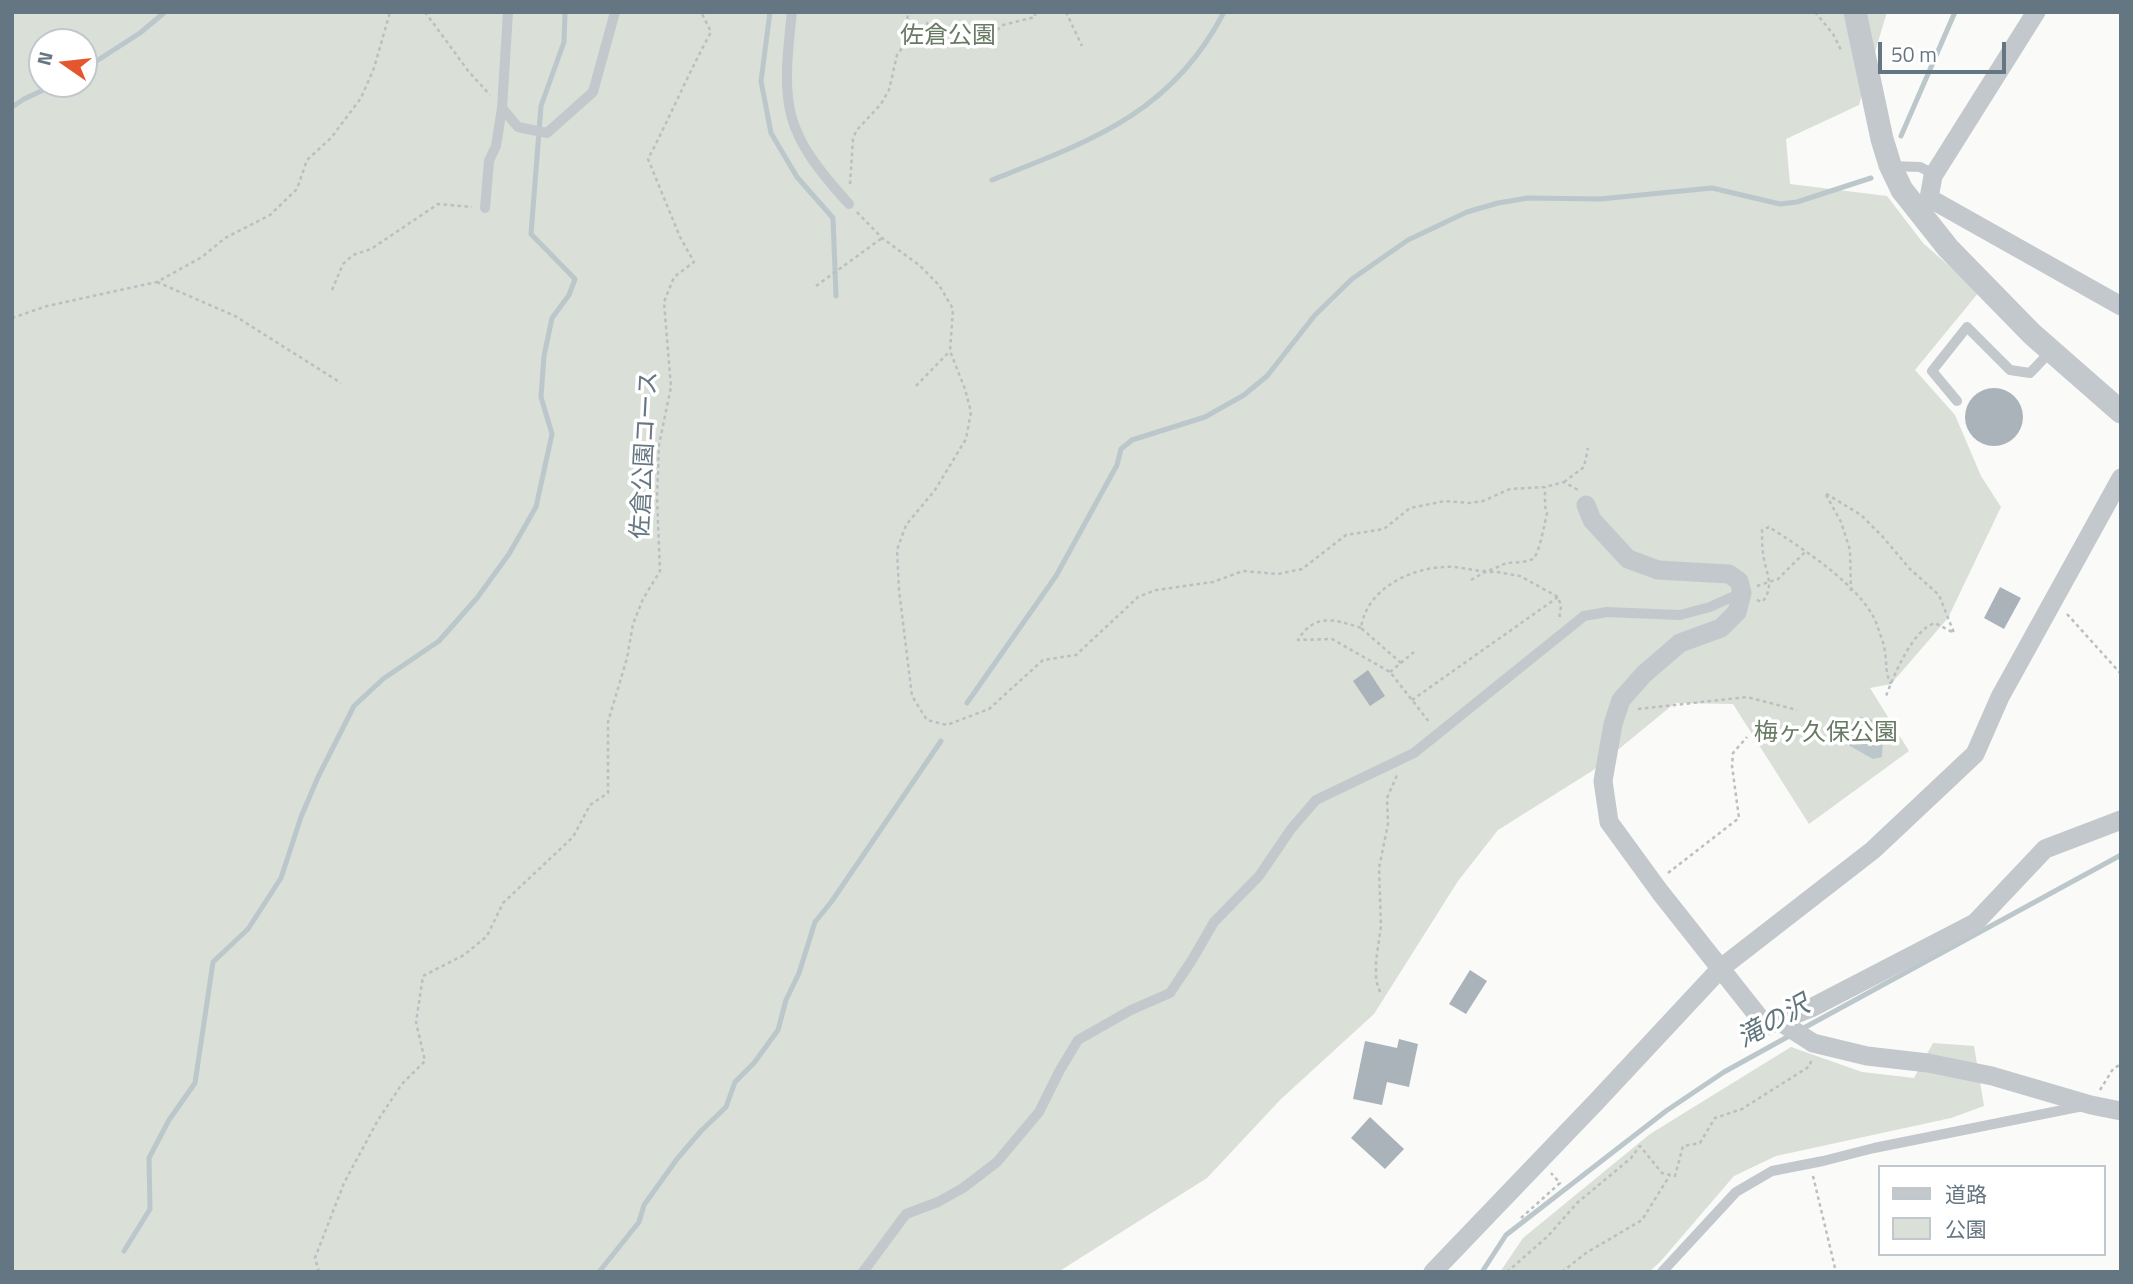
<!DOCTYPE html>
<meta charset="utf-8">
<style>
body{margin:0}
#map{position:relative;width:2133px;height:1284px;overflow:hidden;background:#fafaf8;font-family:"Titillium Web","Noto Sans JP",sans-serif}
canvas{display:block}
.frame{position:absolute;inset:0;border:14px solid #657683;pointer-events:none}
.legend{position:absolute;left:1878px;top:1165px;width:228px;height:91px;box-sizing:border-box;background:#fff;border:2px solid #c1c8cd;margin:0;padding:9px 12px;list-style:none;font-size:21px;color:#657683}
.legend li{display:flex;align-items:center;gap:14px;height:35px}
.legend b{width:35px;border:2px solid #c1c8cd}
.north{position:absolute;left:28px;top:28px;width:70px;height:70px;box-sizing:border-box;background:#fff;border:2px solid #c1c8cd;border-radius:50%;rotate:284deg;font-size:19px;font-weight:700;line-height:28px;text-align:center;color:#657683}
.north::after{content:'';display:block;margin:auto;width:24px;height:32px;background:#e4572e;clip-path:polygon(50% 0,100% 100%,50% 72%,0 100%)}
.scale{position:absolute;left:1878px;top:42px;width:128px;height:32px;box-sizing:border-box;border:4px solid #657683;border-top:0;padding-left:9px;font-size:21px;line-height:24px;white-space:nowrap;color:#657683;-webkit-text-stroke:5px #fff;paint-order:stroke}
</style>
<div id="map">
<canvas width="2133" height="1284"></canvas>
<div class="frame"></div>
<ul class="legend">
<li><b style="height:9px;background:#c3c8cc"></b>道路</li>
<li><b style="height:19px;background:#dadfd7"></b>公園</li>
</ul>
<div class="north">N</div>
<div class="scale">50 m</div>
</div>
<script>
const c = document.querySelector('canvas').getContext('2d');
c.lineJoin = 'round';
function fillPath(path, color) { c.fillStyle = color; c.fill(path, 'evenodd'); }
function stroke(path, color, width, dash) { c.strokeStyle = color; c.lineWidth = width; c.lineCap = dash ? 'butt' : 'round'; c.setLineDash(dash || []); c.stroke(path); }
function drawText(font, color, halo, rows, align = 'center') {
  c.font = font + ' "Titillium Web","Noto Sans JP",sans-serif'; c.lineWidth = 7; c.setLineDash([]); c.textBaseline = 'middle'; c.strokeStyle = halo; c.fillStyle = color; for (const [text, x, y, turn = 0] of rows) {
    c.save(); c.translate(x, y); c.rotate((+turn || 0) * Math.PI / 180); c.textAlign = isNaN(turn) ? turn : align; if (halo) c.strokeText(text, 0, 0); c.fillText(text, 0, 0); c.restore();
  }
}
const green = new Path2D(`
 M12,12H1887L1859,105L1786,139L1790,184L1887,196L1923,243L1979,292L1915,370L1955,415L1981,476L2001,507L1948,618L1891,684L1870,688L1909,751L1809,824L1733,704L1675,703L1592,771L1498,830L1458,881L1374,1014L1281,1099L1207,1178L1058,1272H12ZM42,42H84V84H42Z
 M1933,1043L1974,1046L1984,1106L1951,1118L1776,1156L1734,1176L1660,1262L1649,1272H1500L1523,1238L1650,1134L1791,1047L1862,1072L1914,1078Z`);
const water = new Path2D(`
 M1860,717L1878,721L1883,739L1882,757L1873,759L1850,746L1845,734L1847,725Z`);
const stream = new Path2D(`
 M770,12L761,81L771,133L797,177L833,218L836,296
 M84,69L140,33L165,12
 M12,107L24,99L56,84
 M1901,136L1955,12
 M992,180C1091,141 1172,113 1224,12
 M967,703L1056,576L1117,465L1121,449L1132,440L1205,417L1244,395L1267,376L1315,315L1352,279L1408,240L1467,212L1498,203L1528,198L1600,199L1712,188L1780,204L1797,202L1871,178
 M1802,1029L2121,855
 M124,1251L150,1209L149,1158L169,1120L195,1083L213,962L248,929L281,878L301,817L318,777L354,706L383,679L439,641L477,598L509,554L536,507L552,434L541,397L544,356L552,318L569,295L575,279L531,234L541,106L564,42L565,12
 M599,1272L639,1222L644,1205L677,1159L701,1131L726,1107L735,1082L754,1063L778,1030L786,1000L799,973L815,922L832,901L941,741
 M1482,1272L1506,1235L1666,1111L1724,1072L1791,1035`);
const building = new Path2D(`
 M1965 417a29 29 0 1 1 58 0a29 29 0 1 1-58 0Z
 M2000,587L2021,598L2004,629L1984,618Z
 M1368,670L1385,696L1370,706L1353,681Z
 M1470,970L1487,981L1466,1014L1449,1004Z
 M1399,1039L1418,1044L1409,1087L1387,1082L1382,1105L1353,1099L1365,1041L1397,1048Z
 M1370,1117L1404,1149L1385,1169L1351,1138Z`);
const path = new Path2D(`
 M425,12L469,72L490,95
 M1066,12L1082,46
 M1815,12L1833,34L1842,52
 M911,27L919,32L927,23L931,34L961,45L986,39L1003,25L1035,17V12
 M850,184L853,139L856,131L881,104L889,90L897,55L907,41L909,33L907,12
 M857,212L882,238L919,265L939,285L953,309L950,351L965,389L971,412L966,439L935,490L906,525L897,550L899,590L912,696L927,720L947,725L989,709L1043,660L1076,655L1138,597L1156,590L1213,582L1243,571L1278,574L1302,569L1346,535L1384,529L1410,508L1445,501L1469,503L1483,501L1510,489L1545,487L1564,482L1578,490
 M157,282L235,316L341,383
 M816,286L882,238
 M332,290L343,264L353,255L371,249L438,204L472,207
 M12,318L47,306L157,282L202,257L225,238L270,215L297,189L307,160L331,138L361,98L374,68L390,12
 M916,386L950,351
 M1564,482L1584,467L1588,448
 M1471,580L1485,572H1497L1520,576L1558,597L1561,606L1559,620
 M1757,586L1778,579L1805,552
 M1851,591L1850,550L1841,522L1825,493L1861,515L1882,536L1910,569L1939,595L1954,633L1935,623C1913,629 1894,675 1886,696
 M1757,600L1762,602C1776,586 1765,572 1763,553C1762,546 1762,538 1762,530L1769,527C1802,548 1864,588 1877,625C1880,634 1884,643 1885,652C1887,664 1885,673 1891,684
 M2067,614L2121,674
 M1361,628C1335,619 1314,613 1298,640L1332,639L1390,672L1430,723
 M1401,663L1361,628C1366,590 1409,568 1445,567C1458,566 1470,570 1482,571C1491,572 1499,565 1508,563C1515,562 1528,563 1534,558C1539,553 1545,522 1547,513L1545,506V487
 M1390,672L1414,652
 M1412,700L1558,597
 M1638,709L1747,697L1797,710
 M1668,873L1739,818L1732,766L1733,753L1747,737
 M1380,992L1376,980V961L1381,926L1379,868L1388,824L1387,798L1397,775
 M2100,1090L2113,1069L2121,1064
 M1813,1176L1836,1272
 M1521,1218L1560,1183L1551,1173
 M319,1272L315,1258L344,1183L378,1120L402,1084L425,1061L416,1022L423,976L464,955L487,936L503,903L573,837L590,805L608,793V722L627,658L633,624L643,599L660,571L657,498L659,445L671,387L664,302L674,277L694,262L680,237L648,159C670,117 688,74 711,32L701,12
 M1507,1272L1548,1236L1577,1203L1631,1158L1640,1146L1662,1173L1675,1176L1683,1146L1700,1143L1715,1118L1742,1109L1810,1066L1811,1060
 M1562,1272L1586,1253L1642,1220L1670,1175`);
const service = new Path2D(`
 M792,12C781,109 783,131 849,204
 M502,108L518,127L547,133L593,92L615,12
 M1891,166L1920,167L1934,174
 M485,208L489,161L496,146L502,108L508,12
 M1957,401L1932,371L1967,327L2010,370L2030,373L2051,351
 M863,1272L906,1214L938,1202L963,1188L997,1162L1039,1112L1060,1070L1078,1040L1131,1010L1170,993L1192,960L1214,922L1259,876L1291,829L1316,800L1414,753L1584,616L1607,612L1680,615L1710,607L1741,593
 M1662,1272L1736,1192L1772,1171L1823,1161L1874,1148L2083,1106`);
const minor = new Path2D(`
 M2036,12L1933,176L1929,198L2121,306
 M1586,505L1592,520L1628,559L1658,570L1729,574L1739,581L1742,593L1737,612L1721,628L1680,643L1644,674L1621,700L1613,724L1603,781L1609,822L1660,892L1766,1026L1811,1008L1975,923L2045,849L2121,820
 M1779,1021L1813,1043L1867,1056L1928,1063L1992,1076L2091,1105L2121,1111
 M1433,1272L1596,1102L1721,968L1873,850L1975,754L2000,697L2121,478`);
const tertiary = new Path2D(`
 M1855,12L1882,139L1890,165L1902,190L1948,248L2032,334L2121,412`);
const parkNames = [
 ["佐倉公園",948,37],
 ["梅ヶ久保公園",1826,734]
];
const streetNames = [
 ["佐倉公園コース",646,455,-87]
];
const waterNames = [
 ["滝の沢",1774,1023,-29]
];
fillPath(green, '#dadfd7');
fillPath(water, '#bbc7cb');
stroke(stream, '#bbc7cb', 5);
fillPath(building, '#aab3b9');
stroke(path, '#bbbfc2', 2.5, [3.5, 3.5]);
stroke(service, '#c3c8cc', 10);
stroke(minor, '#c3c8cc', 19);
stroke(tertiary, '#c3c8cc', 23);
drawText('24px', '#687a64', '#fff', parkNames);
drawText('24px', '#657683', '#fff', streetNames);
drawText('italic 26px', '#60757c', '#fff', waterNames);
</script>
